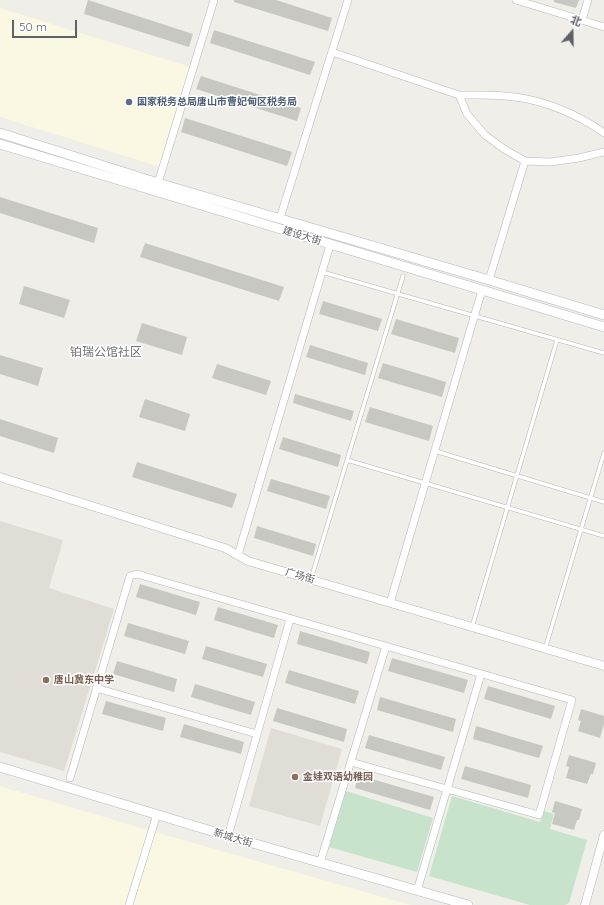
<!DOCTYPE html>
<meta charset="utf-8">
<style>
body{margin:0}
#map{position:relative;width:604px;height:905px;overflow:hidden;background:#efeee8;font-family:Quicksand,"Noto Sans SC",sans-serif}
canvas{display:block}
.north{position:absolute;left:552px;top:12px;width:40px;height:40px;-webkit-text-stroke:3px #fff;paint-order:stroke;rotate:20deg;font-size:11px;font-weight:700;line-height:16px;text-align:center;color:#5f6166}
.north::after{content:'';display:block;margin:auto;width:14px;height:18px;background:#5f6166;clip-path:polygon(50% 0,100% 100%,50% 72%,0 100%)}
.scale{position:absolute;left:12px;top:20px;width:65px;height:18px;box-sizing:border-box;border:2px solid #5f6166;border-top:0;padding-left:5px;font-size:12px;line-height:14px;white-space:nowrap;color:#5f6166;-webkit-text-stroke:3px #fff;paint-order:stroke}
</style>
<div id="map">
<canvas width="604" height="905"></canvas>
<div class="north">北</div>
<div class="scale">50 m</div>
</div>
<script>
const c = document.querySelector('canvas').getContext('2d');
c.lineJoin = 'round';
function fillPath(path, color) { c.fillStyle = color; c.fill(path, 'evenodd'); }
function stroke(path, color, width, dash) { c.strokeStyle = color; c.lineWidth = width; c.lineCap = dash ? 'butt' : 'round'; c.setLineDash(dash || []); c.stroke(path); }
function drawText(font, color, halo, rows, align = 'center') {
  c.font = font + ' Quicksand,"Noto Sans SC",sans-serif'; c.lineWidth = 3; c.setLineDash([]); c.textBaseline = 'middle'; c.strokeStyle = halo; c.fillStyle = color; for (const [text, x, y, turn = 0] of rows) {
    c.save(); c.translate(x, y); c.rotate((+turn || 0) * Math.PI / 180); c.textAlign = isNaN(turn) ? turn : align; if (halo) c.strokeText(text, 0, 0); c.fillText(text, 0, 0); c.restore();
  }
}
const commercial = new Path2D(`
 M0,8L191,67L160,167L0,117Z
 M0,786L141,828L411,905H0Z`);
const education = new Path2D(`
 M0,521L63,540L49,588L114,609L64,771L0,752Z
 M271,728L342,749L320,826L249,806Z`);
const green = new Path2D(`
 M346,791L433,818L417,872L329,847Z
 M452,796L540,822L544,811L554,814L550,829L587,840L569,903L565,905H530L429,876Z`);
const building = new Path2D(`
 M88,0L193,34L189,47L84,14Z
 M234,0H276L332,18L328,31L234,2Z
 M554,0H579L576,8L554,2Z
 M214,30L315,62L310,75L210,43Z
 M201,76L301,108L297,121L196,89Z
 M185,118L292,152L287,166L181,132Z
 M0,197L98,228L94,243L0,213Z
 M145,243L284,287L279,301L140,257Z
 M24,286L70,300L64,318L19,304Z
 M323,301L382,319L378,331L319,314Z
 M396,319L459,338L455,353L391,334Z
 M142,323L187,337L182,355L136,341Z
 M310,345L368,363L365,375L306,357Z
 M0,355L43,368L38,386L0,374Z
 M383,363L446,382L442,397L378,378Z
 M217,364L271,381L266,395L212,378Z
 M295,394L354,411L351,421L293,403Z
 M145,399L190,414L185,431L139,417Z
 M370,407L433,426L429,441L365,422Z
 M0,419L58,438L54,453L0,436Z
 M283,437L341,455L338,467L279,449Z
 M137,462L237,494L232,508L132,477Z
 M271,479L330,496L326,509L267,491Z
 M257,526L316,544L313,556L254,538Z
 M140,584L200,602L196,615L136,597Z
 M218,607L278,625L274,638L214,620Z
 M128,623L189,641L185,654L124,636Z
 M300,631L370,652L367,664L297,644Z
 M206,646L267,664L263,677L202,659Z
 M392,658L468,680L464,693L388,671Z
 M117,661L177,679L174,692L113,674Z
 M289,670L359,691L355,704L285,683Z
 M195,684L255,702L251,715L191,697Z
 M488,686L555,706L551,719L484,699Z
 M380,697L456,719L453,732L377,710Z
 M106,701L166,718L163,731L102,714Z
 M277,708L347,729L344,742L273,721Z
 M581,709L604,716V724L600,738L578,731L581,721L578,720Z
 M184,724L244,742L241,754L180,737Z
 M476,726L543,746L539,758L473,739Z
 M369,735L445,757L441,770L365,748Z
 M569,755L596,763L593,774H591L587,784L566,778L569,767L566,766Z
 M465,766L531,785L528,798L461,779Z
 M358,775L434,797L430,810L355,788Z
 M555,801L582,809L579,820H577L574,830L552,824L555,813L552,812Z`);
const service = new Path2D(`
 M322,272L604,353
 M435,451L604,502
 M347,460L604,536
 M311,579L403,276
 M472,627L557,340
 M545,649L604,453`);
const minor = new Path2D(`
 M516,0L604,27
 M582,20L588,0
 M332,52L459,95L467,114L485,135L504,149L525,161L550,162L579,158L604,152
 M459,95C478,95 497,94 515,97C546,101 579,115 604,133
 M158,183L214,0
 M280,218L348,0
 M489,280L525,161
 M238,555L330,245
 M390,603L482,290
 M96,688L257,734
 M70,778L130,576L137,574L572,700L539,815L351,762
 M228,836L290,619
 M320,863L386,646
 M417,891L481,674
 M129,905L157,814`);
const tertiary = new Path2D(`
 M0,477L225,548L248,561L604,666
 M585,905L604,835`);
const secondary = new Path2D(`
 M0,133L158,183L489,280L604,315
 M0,144L604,327
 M0,767L228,836L468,905`);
const markers = [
 [129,102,4,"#5c6f8a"],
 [46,680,4,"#8d6e63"],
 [295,777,4,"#8d6e63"]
];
const serviceNames = [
 ["国家税务总局唐山市曹妃甸区税务局",137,102]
];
const streetNames = [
 ["建设大街",302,236,17],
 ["广场街",300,576,17],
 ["新城大街",233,838,16]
];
const educationNames = [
 ["唐山冀东中学",54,680],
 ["金娃双语幼稚园",303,777]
];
const quarterNames = [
 ["铂瑞公馆社区",106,352]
];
fillPath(commercial, '#faf7e2');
fillPath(education, '#dfddd6');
fillPath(green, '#c8e3cb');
fillPath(building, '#c8c8c2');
stroke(service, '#b5b6ba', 4.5);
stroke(minor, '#b5b6ba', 8);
stroke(tertiary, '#b5b6ba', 9);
stroke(secondary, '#b6b8bd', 10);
stroke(service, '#fff', 3.5);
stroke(minor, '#fff', 7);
stroke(tertiary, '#fff', 8);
stroke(secondary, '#fff', 9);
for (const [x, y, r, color] of markers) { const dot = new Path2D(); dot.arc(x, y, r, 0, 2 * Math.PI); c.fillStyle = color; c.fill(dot); stroke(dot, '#fff', 1.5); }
drawText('bold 10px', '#4e5e75', '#fff', serviceNames, 'left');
drawText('10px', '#5f6166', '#fff', streetNames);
drawText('bold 10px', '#785e54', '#fff', educationNames, 'left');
drawText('12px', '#707378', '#fff', quarterNames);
</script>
